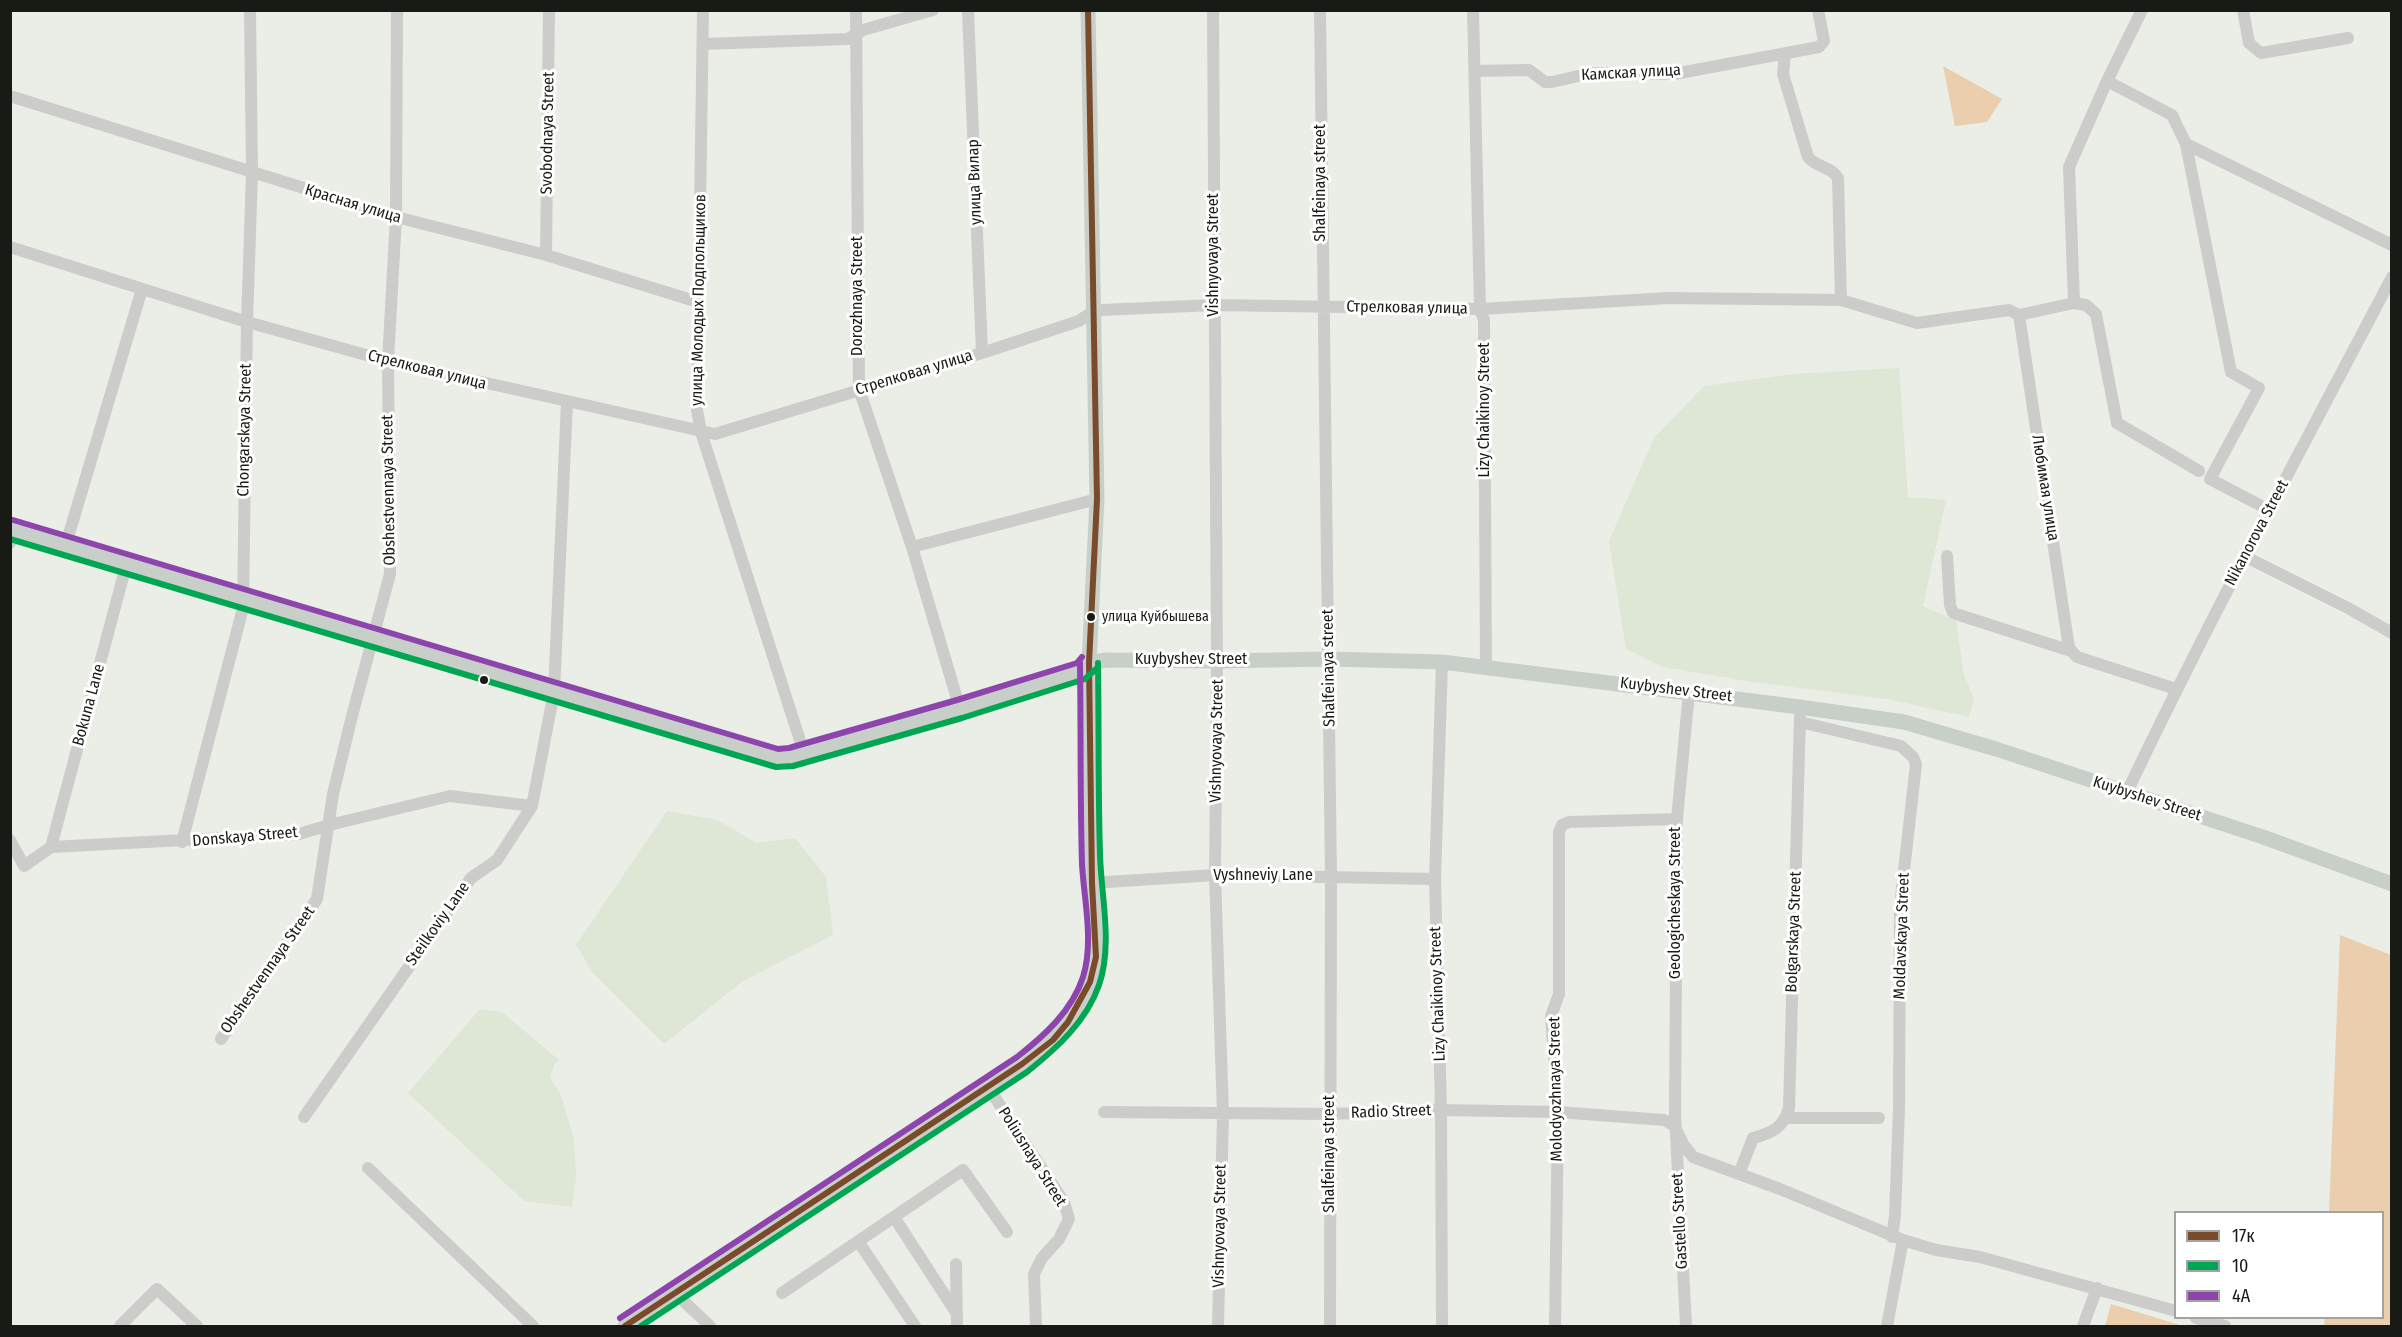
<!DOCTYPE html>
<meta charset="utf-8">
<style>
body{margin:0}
#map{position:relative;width:2402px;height:1337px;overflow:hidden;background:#eaeee6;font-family:"Fira Sans Condensed",sans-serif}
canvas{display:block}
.frame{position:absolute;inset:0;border:12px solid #181b15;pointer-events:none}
.legend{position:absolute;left:2174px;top:1211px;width:210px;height:108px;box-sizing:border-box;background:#fff;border:2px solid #a3a4a1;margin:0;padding:8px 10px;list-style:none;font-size:18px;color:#181b15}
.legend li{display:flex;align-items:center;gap:12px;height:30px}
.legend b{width:30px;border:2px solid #a3a4a1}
</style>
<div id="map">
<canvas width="2402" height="1337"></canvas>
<div class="frame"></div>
<ul class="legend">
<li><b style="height:8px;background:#7a4b2a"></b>17к</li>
<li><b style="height:8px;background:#00a651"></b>10</li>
<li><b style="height:8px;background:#8e44ad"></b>4А</li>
</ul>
</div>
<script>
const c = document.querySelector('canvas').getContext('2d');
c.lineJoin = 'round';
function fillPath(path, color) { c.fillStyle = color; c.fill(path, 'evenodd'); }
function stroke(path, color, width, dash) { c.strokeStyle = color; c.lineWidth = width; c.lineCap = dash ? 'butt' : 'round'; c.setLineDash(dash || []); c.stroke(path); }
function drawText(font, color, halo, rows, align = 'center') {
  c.font = font + ' "Fira Sans Condensed",sans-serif'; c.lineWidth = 6; c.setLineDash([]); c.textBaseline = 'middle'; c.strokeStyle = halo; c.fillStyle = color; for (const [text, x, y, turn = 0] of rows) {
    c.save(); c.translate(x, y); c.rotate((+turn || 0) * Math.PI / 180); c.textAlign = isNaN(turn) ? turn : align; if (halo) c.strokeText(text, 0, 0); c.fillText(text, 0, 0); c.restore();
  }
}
const built = new Path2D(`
 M1899,368L1908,497L1946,500L1923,606L1956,621L1964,675L1974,699L1969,717L1887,699L1753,682L1663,667L1626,649L1609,541L1654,438L1704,386L1794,374Z
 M667,811L718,820L756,843L795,838L826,877L833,935L743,981L664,1044L593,973L576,945Z
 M480,1009L502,1012L559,1060L554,1065L550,1077L561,1096L574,1138L576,1177L572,1207L524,1201L408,1093Z`);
const green = new Path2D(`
 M1943,66L2002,99L1987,122L1955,126Z
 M2340,935L2391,955V1326H2324L2325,1318H2382V1212H2329Z
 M2111,1304L2183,1326H2105Z`);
const minor = new Path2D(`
 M703,10L697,410L701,432L804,753
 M856,10L859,389L912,547L960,709
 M968,10L982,353
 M1213,10L1217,661L1215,875L1223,1114L1218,1326
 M1320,10L1331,877L1330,1326
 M1473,10L1480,309L1484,320L1486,666
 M2243,10L2249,43L2261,53L2348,38
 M703,44L848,39L863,30L933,10
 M1785,54L1783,74L1808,157C1817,168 1831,166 1838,178L1841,300
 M1474,71L1529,70L1545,82H1552L1591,73L1674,74L1819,47L1824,41L1818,10
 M2107,81L2172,115L2186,144L2392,245
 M10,96L396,217L546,255L698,302
 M2186,144L2231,372L2259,388L2210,479L2269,510
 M10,247L247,322L388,361L715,434L982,353L1079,321L1092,312L1102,310L1214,305L1480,309L1669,298L1841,300L1917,323L2009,310L2019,315L2074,303L2086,305L2096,314L2117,423L2199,471
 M546,255L549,10
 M2074,303L2069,167L2107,81L2142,10
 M2019,315L2069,648L2077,657L2176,689
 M10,543L15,530
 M66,544L142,289
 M912,547L1097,499
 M1947,556L1950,605L1953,613L2071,651
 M2244,556L2348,608L2392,633
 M1442,662L1435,879L1441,1110L1442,1326
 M1800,722L1901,746L1913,757L1916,764L1900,906L1899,1109L1895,1216L1892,1237
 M2127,792C2210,618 2302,448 2392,277
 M10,840L24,866L51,847L299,834L329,825L450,796L532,806
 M182,842L243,608L247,322L252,173L250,10
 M51,847L127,562
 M1092,883L1215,875L1435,879
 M221,1039L317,899L333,794L352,716L390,574L388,361L396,217L397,10
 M988,1087L1064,1202L1069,1219L1059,1239L1042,1258L1034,1274L1036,1326
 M1104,1112L1329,1114L1441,1110L1558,1112L1664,1120L1675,1126
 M304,1117L471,878L497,860L532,806L554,692L567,402
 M1786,1118H1879
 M1678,1133L1683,1144L1693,1157L1780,1189L1903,1240L1936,1250L1980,1257L2176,1311
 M368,1168L533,1326
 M1739,1174L1753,1138C1772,1133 1783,1128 1789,1108L1800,717
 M894,1217L957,1314
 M858,1241L915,1326
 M956,1264L957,1326
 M675,1293L710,1326
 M782,1293L963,1170L1007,1232
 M2196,1318L2225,1326
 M120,1326L157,1289L197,1326
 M1555,1326L1558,1112L1551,1016L1559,994V832L1562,825L1569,822L1677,819
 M1686,1326L1675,1115L1677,819L1689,692
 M1887,1326L1903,1240
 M2083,1326L2097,1288`);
const major = new Path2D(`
 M10,529L777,758L791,757L960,709L1082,671L1089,663L1106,660L1217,661L1329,659L1442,662L1800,707L1904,722L1996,749L2263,837L2392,884
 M625,1326L1022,1064L1053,1040L1068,1022L1090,982L1096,957L1092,883L1089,663L1097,499L1088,10`);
const bus1 = new Path2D(`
 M625,1326L1022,1064L1053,1040L1068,1022L1090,982L1096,957L1092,883L1089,663L1097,499L1088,10`);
const bus2 = new Path2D(`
 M10,539L776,767L793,766L962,718L1085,679L1096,669
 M641,1326L1027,1072C1057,1048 1086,1022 1099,985C1113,945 1101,896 1100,854C1098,790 1099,727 1098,663`);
const bus3 = new Path2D(`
 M13,520L778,749L789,748L957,700L1077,663L1082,657
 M620,1318L1017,1057C1044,1036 1072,1011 1083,977C1094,942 1084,900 1082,864C1080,797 1081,730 1080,663`);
const markers = [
 [1091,617,5,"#181b15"],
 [484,680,5,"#181b15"]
];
const busNames = [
 ["улица Куйбышева",1102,617]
];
const streetNames = [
 ["Камская улица",1631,73,-3],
 ["Svobodnaya Street",548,133,-89],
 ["улица Вилар",975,182,-92],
 ["Shalfeinaya street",1321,183,-90],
 ["Красная улица",353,204,17],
 ["Vishnyovaya Street",1214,255,-90],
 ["Dorozhnaya Street",858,296,-90],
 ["улица Молодых Подпольщиков",699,300,-89],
 ["Стрелковая улица",1407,308,1],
 ["Стрелковая улица",427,370,14],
 ["Стрелковая улица",914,373,-17],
 ["Lizy Chaikinoy Street",1485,410,-90],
 ["Chongarskaya Street",245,430,-89],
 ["Любимая улица",2045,488,81],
 ["Obshestvennaya Street",389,490,-91],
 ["Nikanorova Street",2257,533,-62],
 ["Kuybyshev Street",1191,660],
 ["Shalfeinaya street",1329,668,-91],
 ["Kuybyshev Street",1676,690,7],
 ["Bokuna Lane",89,705,-75],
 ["Vishnyovaya Street",1217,741,-89],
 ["Kuybyshev Street",2147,799,18],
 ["Donskaya Street",245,837,-5],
 ["Vyshneviy Lane",1263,876],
 ["Geologicheskaya Street",1676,903,-90],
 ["Steilkoviy Lane",438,924,-55],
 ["Bolgarskaya Street",1794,932,-88],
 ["Moldavskaya Street",1902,936,-88],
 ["Obshestvennaya Street",268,970,-55],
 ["Lizy Chaikinoy Street",1438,994,-92],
 ["Molodyozhnaya Street",1556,1089,-91],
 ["Radio Street",1391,1112,-2],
 ["Shalfeinaya street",1330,1154,-90],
 ["Poliusnaya Street",1032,1157,58],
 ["Gastello Street",1680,1221,-93],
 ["Vishnyovaya Street",1220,1226,-89]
];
fillPath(built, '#dee6d6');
fillPath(green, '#eacead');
stroke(minor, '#cccdcb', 12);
stroke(major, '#c8cfc9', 15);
stroke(bus1, '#7a4b2a', 6);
stroke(bus2, '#00a651', 6);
stroke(bus3, '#8e44ad', 6);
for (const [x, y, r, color] of markers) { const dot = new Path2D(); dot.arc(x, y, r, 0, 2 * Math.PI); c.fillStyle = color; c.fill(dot); stroke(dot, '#fff', 2); }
drawText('14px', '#181b15', '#fff', busNames, 'left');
drawText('16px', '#181b15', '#fff', streetNames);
</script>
